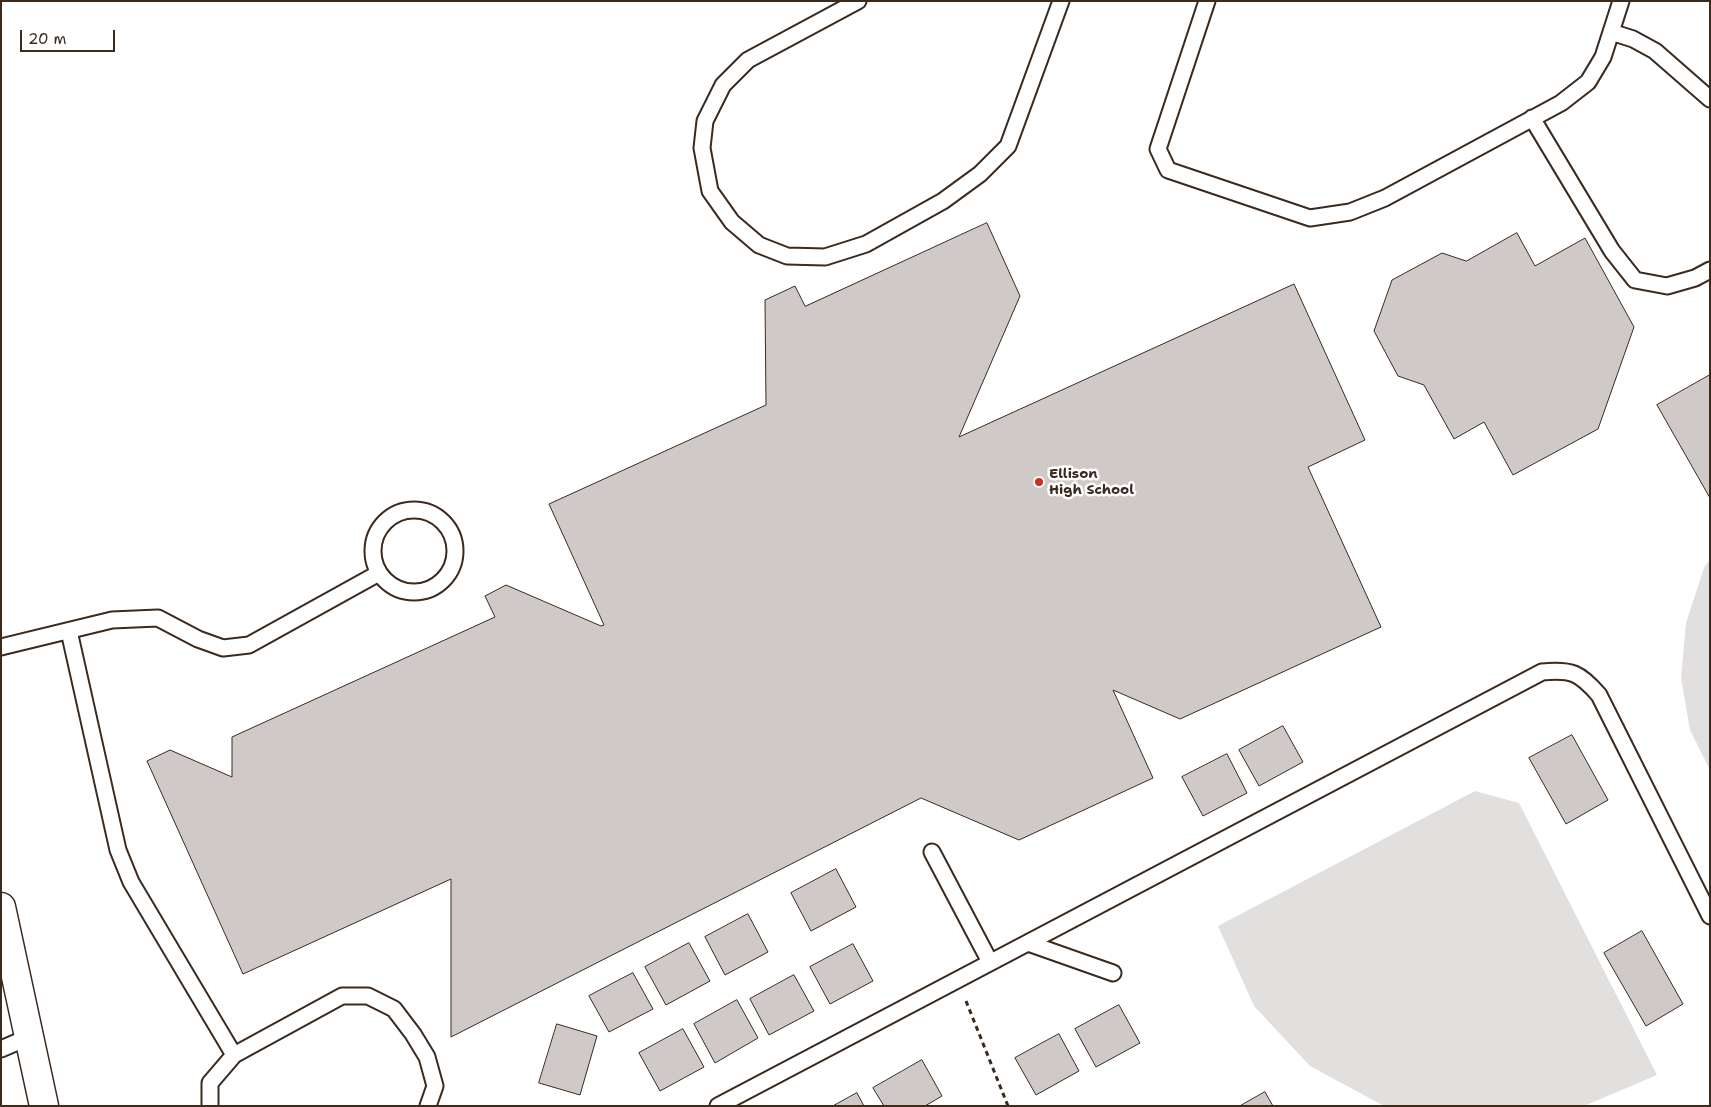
<!DOCTYPE html>
<style>
body{margin:0}
#map{position:relative;width:1711px;height:1107px;overflow:hidden;background:#fff;font-family:"Shantell Sans",sans-serif}
canvas{display:block}
.frame{position:absolute;inset:0;border:2px solid #3b2a1e;pointer-events:none}
.scale{position:absolute;left:20px;top:30px;width:95px;height:22px;box-sizing:border-box;border:2px solid #3b2a1e;border-top:0;padding-left:6px;font-size:15px;line-height:18px;white-space:nowrap;color:#3b2a1e;-webkit-text-stroke:4px #fff;paint-order:stroke}
</style>
<div id="map">
<canvas width="1711" height="1107"></canvas>
<div class="frame"></div>
<div class="scale">20 m</div>
</div>
<script>
const c = document.querySelector('canvas').getContext('2d');
c.lineJoin = 'round';
function fillPath(path, color) { c.fillStyle = color; c.fill(path, 'evenodd'); }
function stroke(path, color, width, dash) { c.strokeStyle = color; c.lineWidth = width; c.lineCap = dash ? 'butt' : 'round'; c.setLineDash(dash || []); c.stroke(path); }
function drawText(font, color, halo, rows, align = 'center') {
  c.font = font + ' "Shantell Sans",sans-serif'; c.lineWidth = 5; c.setLineDash([]); c.textBaseline = 'middle'; c.strokeStyle = halo; c.fillStyle = color; for (const [text, x, y, turn = 0] of rows) {
    c.save(); c.translate(x, y); c.rotate((+turn || 0) * Math.PI / 180); c.textAlign = isNaN(turn) ? turn : align; if (halo) c.strokeText(text, 0, 0); c.fillText(text, 0, 0); c.restore();
  }
}
const green = new Path2D(`
 M1710,559V770L1690,730L1681,678L1686,623L1704,568Z
 M1475,791L1519,803L1657,1075L1584,1106H1384L1310,1066L1254,1006L1218,926Z`);
const building = new Path2D(`
 M987,223L1020,296L959,437L1294,284L1365,440L1308,467L1381,627L1180,719L1113,690L1153,778L1019,840L921,798L451,1037V879L243,974L147,761L170,750L232,777V737L495,617L485,596L506,585L601,626L604,625L549,504L766,405L765,300L795,286L805,306Z
 M1517,233L1535,266L1585,238L1634,327L1598,429L1513,475L1484,422L1454,439L1424,385L1398,376L1374,331L1392,280L1442,253L1466,261Z
 M1710,375V498L1657,405Z
 M1283,726L1303,762L1259,786L1239,750Z
 M1572,735L1608,800L1566,824L1529,758Z
 M1227,754L1247,793L1203,816L1182,777Z
 M836,869L856,907L811,931L791,893Z
 M748,914L768,952L725,975L705,937Z
 M1642,931L1683,1004L1646,1026L1604,953Z
 M689,943L710,981L666,1005L645,967Z
 M853,944L873,981L830,1004L810,967Z
 M633,973L653,1009L609,1032L589,996Z
 M794,975L814,1011L769,1035L750,999Z
 M737,1000L758,1038L715,1063L694,1024Z
 M1119,1005L1140,1043L1096,1067L1075,1029Z
 M557,1024L597,1036L580,1095L539,1083Z
 M683,1029L704,1067L660,1091L639,1053Z
 M1059,1034L1079,1071L1036,1095L1015,1058Z
 M922,1060L942,1096L925,1106H884L873,1088Z
 M1265,1092L1273,1106H1240Z
 M857,1093L864,1106H833Z`);
const path = new Path2D(`
 M966,1001L1008,1106`);
const lane = new Path2D(`
 M858,1L748,60L723,85L705,121L702,148L710,191L732,222L759,245L787,256L825,257L866,244L943,201L980,174L1008,146L1061,1
 M1207,1L1158,149L1168,170L1310,218L1350,212L1385,198L1561,103L1588,82L1603,57L1621,1
 M1611,32L1633,39L1655,51L1710,99
 M1532,118L1612,251L1635,280L1667,286L1695,278L1710,270
 M373 551a41 41 0 1 1 82 0a41 41 0 1 1-82 0Z
 M69,631L118,850L131,882L234,1055
 M1,647L112,620L158,618L198,639L223,648L249,645L379,573
 M932,852L990,962
 M1028,943L1113,973
 M1,1049L29,1037
 M210,1106V1083L234,1055L342,996H368L394,1009L413,1034L427,1057L435,1086L428,1106
 M718,1106L1542,672C1572,669 1580,673 1599,695L1710,916`);
const secondary = new Path2D(`
 M1,907L44,1106`);
const markers = [
 [1039,482,5,"#c8321e"]
];
const poiNames = [
 ["Ellison",1049,474],
 ["High School",1049,490]
];
fillPath(green, '#e2e0de');
fillPath(building, '#cfcac7');
stroke(building, '#3b2a1e', 1);
stroke(lane, '#3b2a1e', 19);
stroke(secondary, '#3b2a1e', 31);
stroke(path, '#3b2a1e', 3, [5, 4]);
stroke(lane, '#fff', 15);
stroke(secondary, '#fff', 28);
for (const [x, y, r, color] of markers) { const dot = new Path2D(); dot.arc(x, y, r, 0, 2 * Math.PI); c.fillStyle = color; c.fill(dot); stroke(dot, '#fff', 2); }
drawText('bold 14px', '#3b2a1e', '#fff', poiNames, 'left');
</script>
